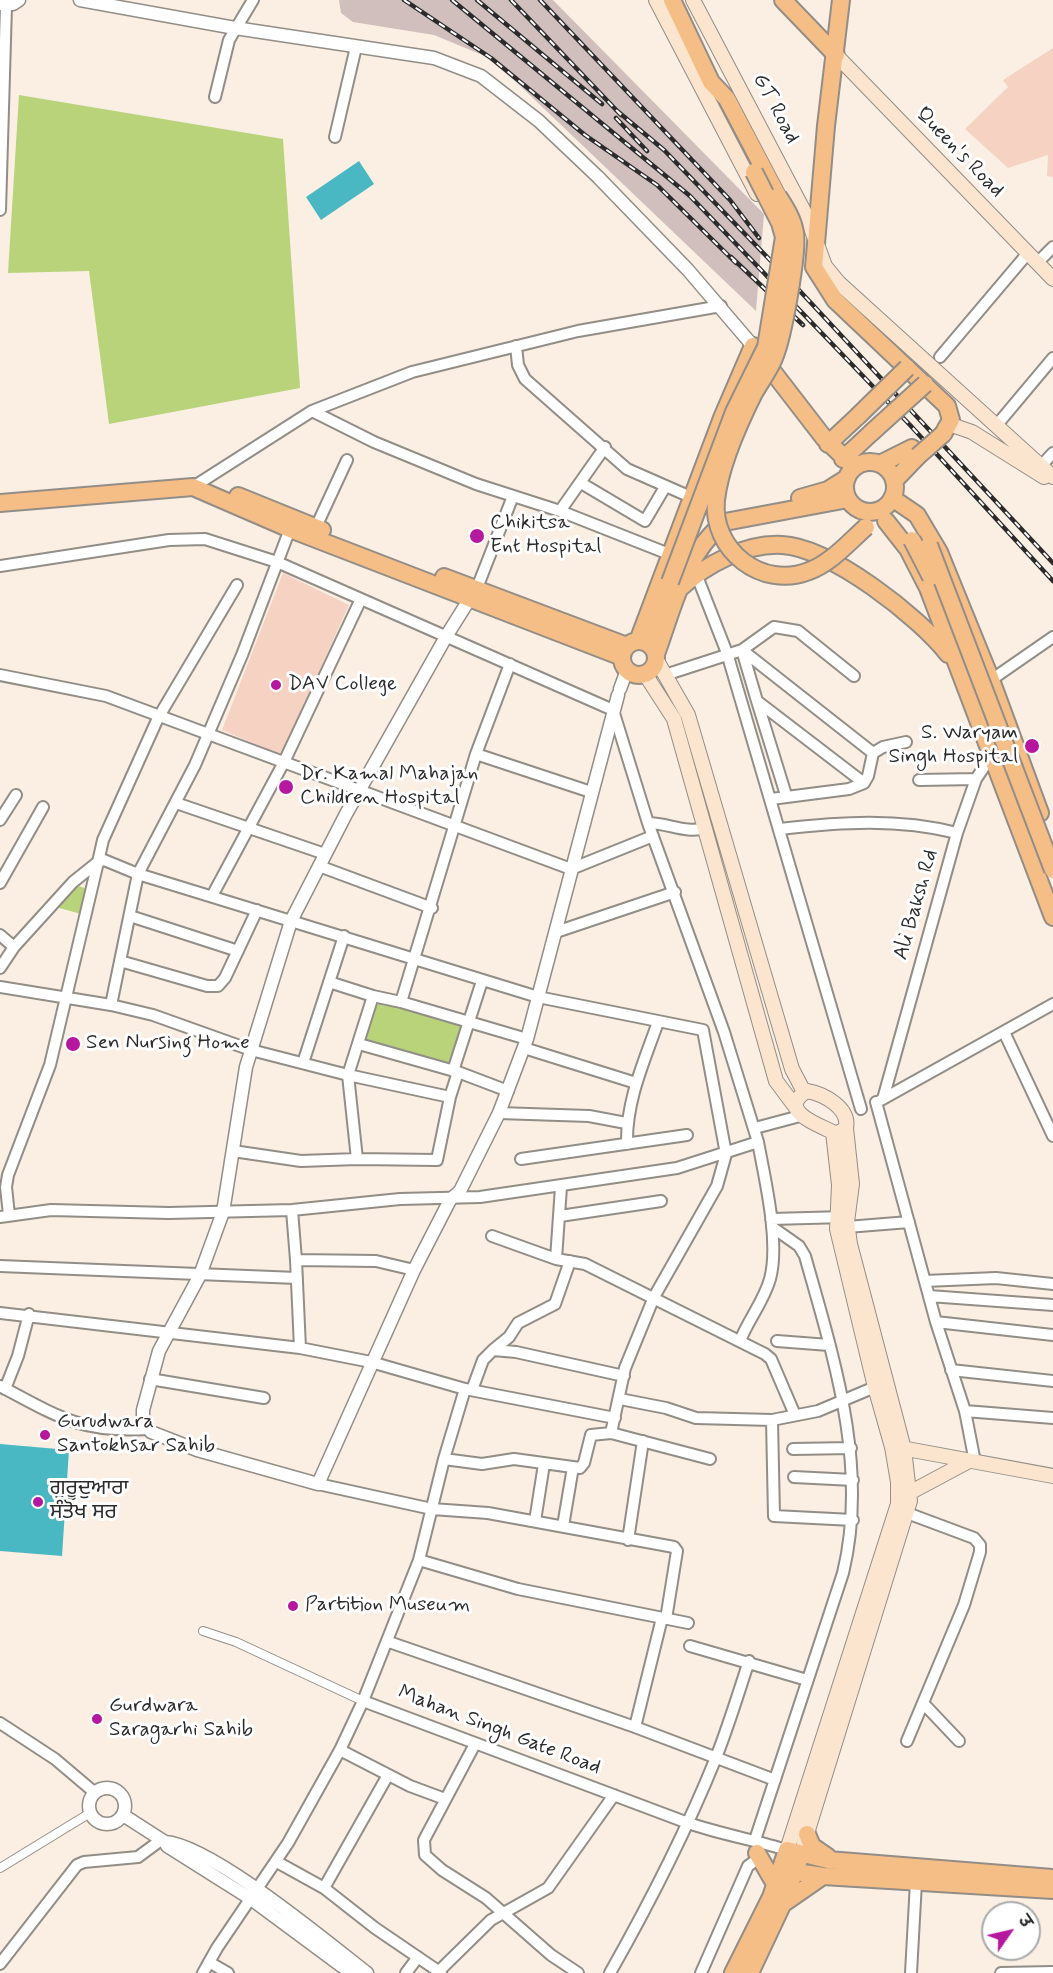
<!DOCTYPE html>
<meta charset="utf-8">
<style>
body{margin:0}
#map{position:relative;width:1053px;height:1973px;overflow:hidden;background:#faefe2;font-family:Mynerve,"Playpen Sans Deva",sans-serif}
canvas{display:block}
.north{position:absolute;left:981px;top:1901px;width:60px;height:60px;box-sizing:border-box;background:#fff;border:2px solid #aaa;border-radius:50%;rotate:56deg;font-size:16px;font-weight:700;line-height:24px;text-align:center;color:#2b2b2b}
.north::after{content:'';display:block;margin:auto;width:21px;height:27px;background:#b5179e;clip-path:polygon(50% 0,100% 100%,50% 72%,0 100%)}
</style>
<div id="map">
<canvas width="1053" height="1973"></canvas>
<div class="north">उ</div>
</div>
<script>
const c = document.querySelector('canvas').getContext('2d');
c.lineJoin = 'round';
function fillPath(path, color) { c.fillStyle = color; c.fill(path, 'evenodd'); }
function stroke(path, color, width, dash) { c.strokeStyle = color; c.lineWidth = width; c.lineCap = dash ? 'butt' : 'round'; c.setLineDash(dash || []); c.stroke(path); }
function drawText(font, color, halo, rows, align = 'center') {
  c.font = font + ' Mynerve,"Noto Sans Gurmukhi",sans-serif'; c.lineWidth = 6; c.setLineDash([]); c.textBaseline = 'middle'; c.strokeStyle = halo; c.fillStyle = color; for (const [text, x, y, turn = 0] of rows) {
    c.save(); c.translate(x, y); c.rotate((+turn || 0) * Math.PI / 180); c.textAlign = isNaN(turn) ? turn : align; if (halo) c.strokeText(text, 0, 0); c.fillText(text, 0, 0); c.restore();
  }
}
const built = new Path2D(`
 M1053,48V177L1047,176L1048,155L1008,168L965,129L1008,87L1003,80Z
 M283,573L349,605L281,755L222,730Z`);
const industrial = new Path2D(`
 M339,0H553L764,214L756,311L492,59L434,35L353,22L341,13Z`);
const green = new Path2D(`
 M19,95L283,139L300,388L109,424L89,271L8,273Z
 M75,885L88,889L81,914L56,907Z
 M377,999L465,1025L452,1069L364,1043Z`);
const water = new Path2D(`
 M359,161L374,184L321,220L306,197Z
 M0,1444L69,1450L62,1556L0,1551Z`);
const pedestrian = new Path2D(`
 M203,1631L236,1642L363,1701
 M0,1868L90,1813`);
const minor = new Path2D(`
 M215,97L229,40L253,0
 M335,137L356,47
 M0,210L6,6
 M1037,263L1053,247
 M516,346L518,365L525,379L627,469L693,498
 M940,357L1028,253
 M312,411L374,442L476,484L560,511L674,556
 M996,426L1053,358
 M1041,466L1053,453
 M581,483L645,521L665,487
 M193,487L312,411L412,372L578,331L721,306
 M560,511L605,447
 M316,527L347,460
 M0,566L169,540L205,539L277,562L613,710L648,823L724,1032L758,1142L677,1168L480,1197L400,1199L292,1210L169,1213L51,1210L0,1217
 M695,571L727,653L861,1109
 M477,588L513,496
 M0,675L106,696L571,869L653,836
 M665,675L742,650L873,753L883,747L906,742
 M854,676L798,631L774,627L742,650L757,701L864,783L868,776L873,753
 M991,680L1053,637
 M757,701L786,795
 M476,754L591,792
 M919,780L976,779
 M771,799L849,789L864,783
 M176,803L325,854
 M0,820L16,795
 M648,823C669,823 685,834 706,828
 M780,829C841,822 898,818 957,833
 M319,866L432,908
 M0,883L43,807
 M212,896L284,762L361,599
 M130,916L238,951
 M556,932L675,892
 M0,935L14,947
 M120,961L207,986H218L225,978L257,910
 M0,968L14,947L73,882L98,862L103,840L158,718L237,585
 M329,982L373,996
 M0,987L111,1005L153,1015L251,1050L348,1075L450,1097L458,1072L508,1091
 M401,1002L527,1039
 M111,1005L138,874L195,765L242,655L290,529
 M1004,1032L1053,1136
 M359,1044L458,1072
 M524,1048L636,1083
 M303,1063L344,936
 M453,1071L482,981
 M450,1097L437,1160L357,1159L348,1075L373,996L401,1002L476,754L510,664
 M883,1099L957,833L976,779L994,752
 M881,1100L1053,1004
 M876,1102L936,1322L965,1411L975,1462
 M499,1113L589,1116L626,1123
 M755,1128L800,1116
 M627,1144C626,1101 644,1062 658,1022
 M233,1151L301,1161L357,1159
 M521,1159L687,1135
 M292,1210L296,1260L376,1261L414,1270
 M9,1215L6,1187L8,1175L50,1065L98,862L104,860L138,874L538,997L703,1030L726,1154L717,1186L654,1297L625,1368L611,1433
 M560,1216L661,1201
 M771,1219L845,1217
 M847,1227L909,1222
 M492,1236L556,1259L585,1264L765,1354L771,1359L795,1415
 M556,1259L561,1187
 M296,1260L300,1348
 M0,1266L297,1278
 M925,1281L996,1278L1053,1284
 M929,1296L1053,1305
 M0,1313L300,1348L371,1362L465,1389L615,1418
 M936,1322L1053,1335
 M740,1341C748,1320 764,1301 770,1279C780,1242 765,1180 758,1142
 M777,1341L829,1345
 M493,1350L509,1337L518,1323L555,1304L570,1261
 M951,1370L1053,1381
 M150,1379L264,1398
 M0,1386C57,1416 80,1433 147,1429
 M5,1389L18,1356L29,1314
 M472,1390L483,1360L493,1350L516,1352L624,1376
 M620,1399L666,1408L696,1418L772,1420L818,1411L875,1387
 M965,1411L1053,1418
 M772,1420L774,1516L853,1520
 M793,1449L851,1448
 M444,1459L482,1464L514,1459L580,1468L584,1463L591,1435L611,1433L710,1459
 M794,1477L853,1480
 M318,1484L432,1509L488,1513L674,1547L677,1551L666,1619
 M535,1521L544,1464
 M563,1526L573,1467
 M628,1540L643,1441
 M419,1560L518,1589L688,1623
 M389,1642L635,1727L775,1780
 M690,1646L807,1680
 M363,1701L688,1823C721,1834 754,1840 787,1850
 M923,1703L959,1741
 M0,1723L55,1759L94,1792
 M635,1727L662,1618
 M907,1741L964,1605L980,1552V1545L974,1538L907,1513
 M475,1744L424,1840L425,1855L442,1870L486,1898L551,1955L578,1973
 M340,1750L410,1786L445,1799
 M755,1840L843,1573C869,1466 834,1359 805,1256L799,1246L772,1227
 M277,1862L324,1888L375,1928L441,1973
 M324,1888L388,1775
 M209,1962L228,1973
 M0,1964L77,1865L84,1862L138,1857L161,1840
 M439,1971L491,1920L548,1888L614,1795
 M203,1973L217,1948L288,1843L340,1750L363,1701L419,1560L444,1459L465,1389
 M406,1973L418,1957
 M610,1973C649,1904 685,1834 715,1760C728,1728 738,1694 749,1661
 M701,1973L748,1866L759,1858
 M911,1973L916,1882
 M1001,1973L1053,1972`);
const tertiary = new Path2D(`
 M80,0L235,28L434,58L481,76L539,121L598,177L688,270L753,346
 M0,4H13L19,0
 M474,592L447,635L346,814L291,921L246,1067L223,1212L200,1275L159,1351L143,1410V1420L151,1432L197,1450L318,1484L414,1270L450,1200L460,1191L499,1113L527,1039L618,695
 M620,689L627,670
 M89 1806a18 18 0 1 1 36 0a18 18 0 1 1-36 0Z
 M123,1815L165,1842C211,1845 327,1942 367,1973
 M167,1846L251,1899L351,1973`);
const secondary = new Path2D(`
 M656,0L757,194
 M693,0L807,217L825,266L839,283L1053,477
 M836,55L1053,279
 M949,424L972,432L1044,477
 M656,659L688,715L792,1069L804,1092
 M645,674L674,719L776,1081L797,1109
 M807,1091C824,1094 850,1108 846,1128L838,1133L833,1132C818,1125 776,1110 807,1091Z
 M896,1447L1053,1476
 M911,1492L969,1461
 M804,1843L910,1501L904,1449L850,1244L847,1222L852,1184L846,1128
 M787,1850L898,1504V1482L892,1447L875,1387L837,1229L839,1185L833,1132`);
const primary = new Path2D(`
 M672,0L711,82L727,99L778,196
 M783,0L836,55
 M647,643L670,582
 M807,1834L812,1846L828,1857
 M757,1853L775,1884
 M782,1865L796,1872L823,1876L1053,1890
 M784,1903L823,1876
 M733,1973L771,1897L787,1850L828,1860L1053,1878
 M750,1973L783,1903L798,1863`);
const trunk = new Path2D(`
 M841,0L826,126L814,267L835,300L947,406L951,420L943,434
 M828,444L858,416
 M843,459L871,433
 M845 487a25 25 0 1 1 50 0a25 25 0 1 1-50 0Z
 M880,464L912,448
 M894,481L918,456
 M238,496L322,530
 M800,498L828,490L847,478
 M892,498L917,515L939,552L991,680L1040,813
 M0,503L193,487L290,529L622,657
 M886,521L908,549L928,588L1053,917
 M444,577L627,646
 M679,589C705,565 745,543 782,545C830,547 919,617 948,654
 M622 658a17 17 0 1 1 34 0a17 17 0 1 1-34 0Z
 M638,641L722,418L753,346L824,438L854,467
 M656,654C673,608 684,554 725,522L848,499`);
const rail = new Path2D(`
 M404,0L491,58L585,135L657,185L736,263
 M452,0L690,196L910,425L1053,581
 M477,0L602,104
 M511,0L621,115
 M540,0L730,200L759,238
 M616,110L664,150L798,289L1053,563
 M616,118L647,151
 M731,257L803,325`);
const primaryBridge = new Path2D(`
 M778,196C785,207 793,219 795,233C798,254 783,337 774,358C769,370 761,381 754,393C738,425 720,465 716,500C711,550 762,590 809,571C831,563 849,542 866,527
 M670,582L734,412L766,347L784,237L780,223L754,172`);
const trunkBridge = new Path2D(`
 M858,416L907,368
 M871,433L925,384
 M918,456L943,434
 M912,540L931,577
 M929,545L1053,870`);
const markers = [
 [477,536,8,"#b5179e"],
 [276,685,6,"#b5179e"],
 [1032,746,8,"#b5179e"],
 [286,787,8,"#b5179e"],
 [73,1044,8,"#b5179e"],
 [45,1435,6,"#b5179e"],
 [38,1502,6,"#b5179e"],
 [293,1606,6,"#b5179e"],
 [97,1719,6,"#b5179e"]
];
const streetNames = [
 ["GT Road",775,109,62],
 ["Queen's Road",959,153,46],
 ["Ali Baksh Rd",917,905,-74],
 ["Mahan Singh Gate Road",499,1731,21]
];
const poiNames = [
 ["Chikitsa",490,524],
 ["Ent Hospital",490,548],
 ["DAV College",288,685],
 ["S. Waryam",1018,734,"right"],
 ["Singh Hospital",1018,758,"right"],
 ["Dr. Kamal Mahajan",300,775],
 ["Children Hospital",300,799],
 ["Sen Nursing Home",86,1044],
 ["Gurudwara",57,1423],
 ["Santokhsar Sahib",57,1447],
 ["ਗੁਰੂਦੁਆਰਾ",50,1490],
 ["ਸੰਤੋਖ ਸਰ",50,1514],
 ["Partition Museum",305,1606],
 ["Gurdwara",109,1707],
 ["Saragarhi Sahib",109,1731]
];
fillPath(built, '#f5d2c2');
fillPath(industrial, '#d1bfbd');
fillPath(green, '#b8d379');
fillPath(water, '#4ab8c3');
stroke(pedestrian, '#928d86', 10);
stroke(minor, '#928d86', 14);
stroke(tertiary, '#928d86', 15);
stroke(secondary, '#928d86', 16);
stroke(primary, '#928d86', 20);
stroke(trunk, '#928d86', 20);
stroke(pedestrian, '#fff', 8);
stroke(minor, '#fff', 10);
stroke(tertiary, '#fff', 12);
stroke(secondary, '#fbe5cf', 14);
stroke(primary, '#f6be87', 16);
stroke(trunk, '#f6be87', 16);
stroke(rail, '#2b2b2b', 4.5);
stroke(rail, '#fff', 2, [7]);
stroke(primaryBridge, '#928d86', 20, []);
stroke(trunkBridge, '#928d86', 20, []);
stroke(primaryBridge, '#f6be87', 16);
stroke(trunkBridge, '#f6be87', 16);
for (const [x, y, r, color] of markers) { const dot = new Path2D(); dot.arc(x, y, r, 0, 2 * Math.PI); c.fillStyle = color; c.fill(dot); stroke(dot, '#fff', 2); }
drawText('21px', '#2b2b2b', '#fff', streetNames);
drawText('21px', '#2b2b2b', '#fff', poiNames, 'left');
</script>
